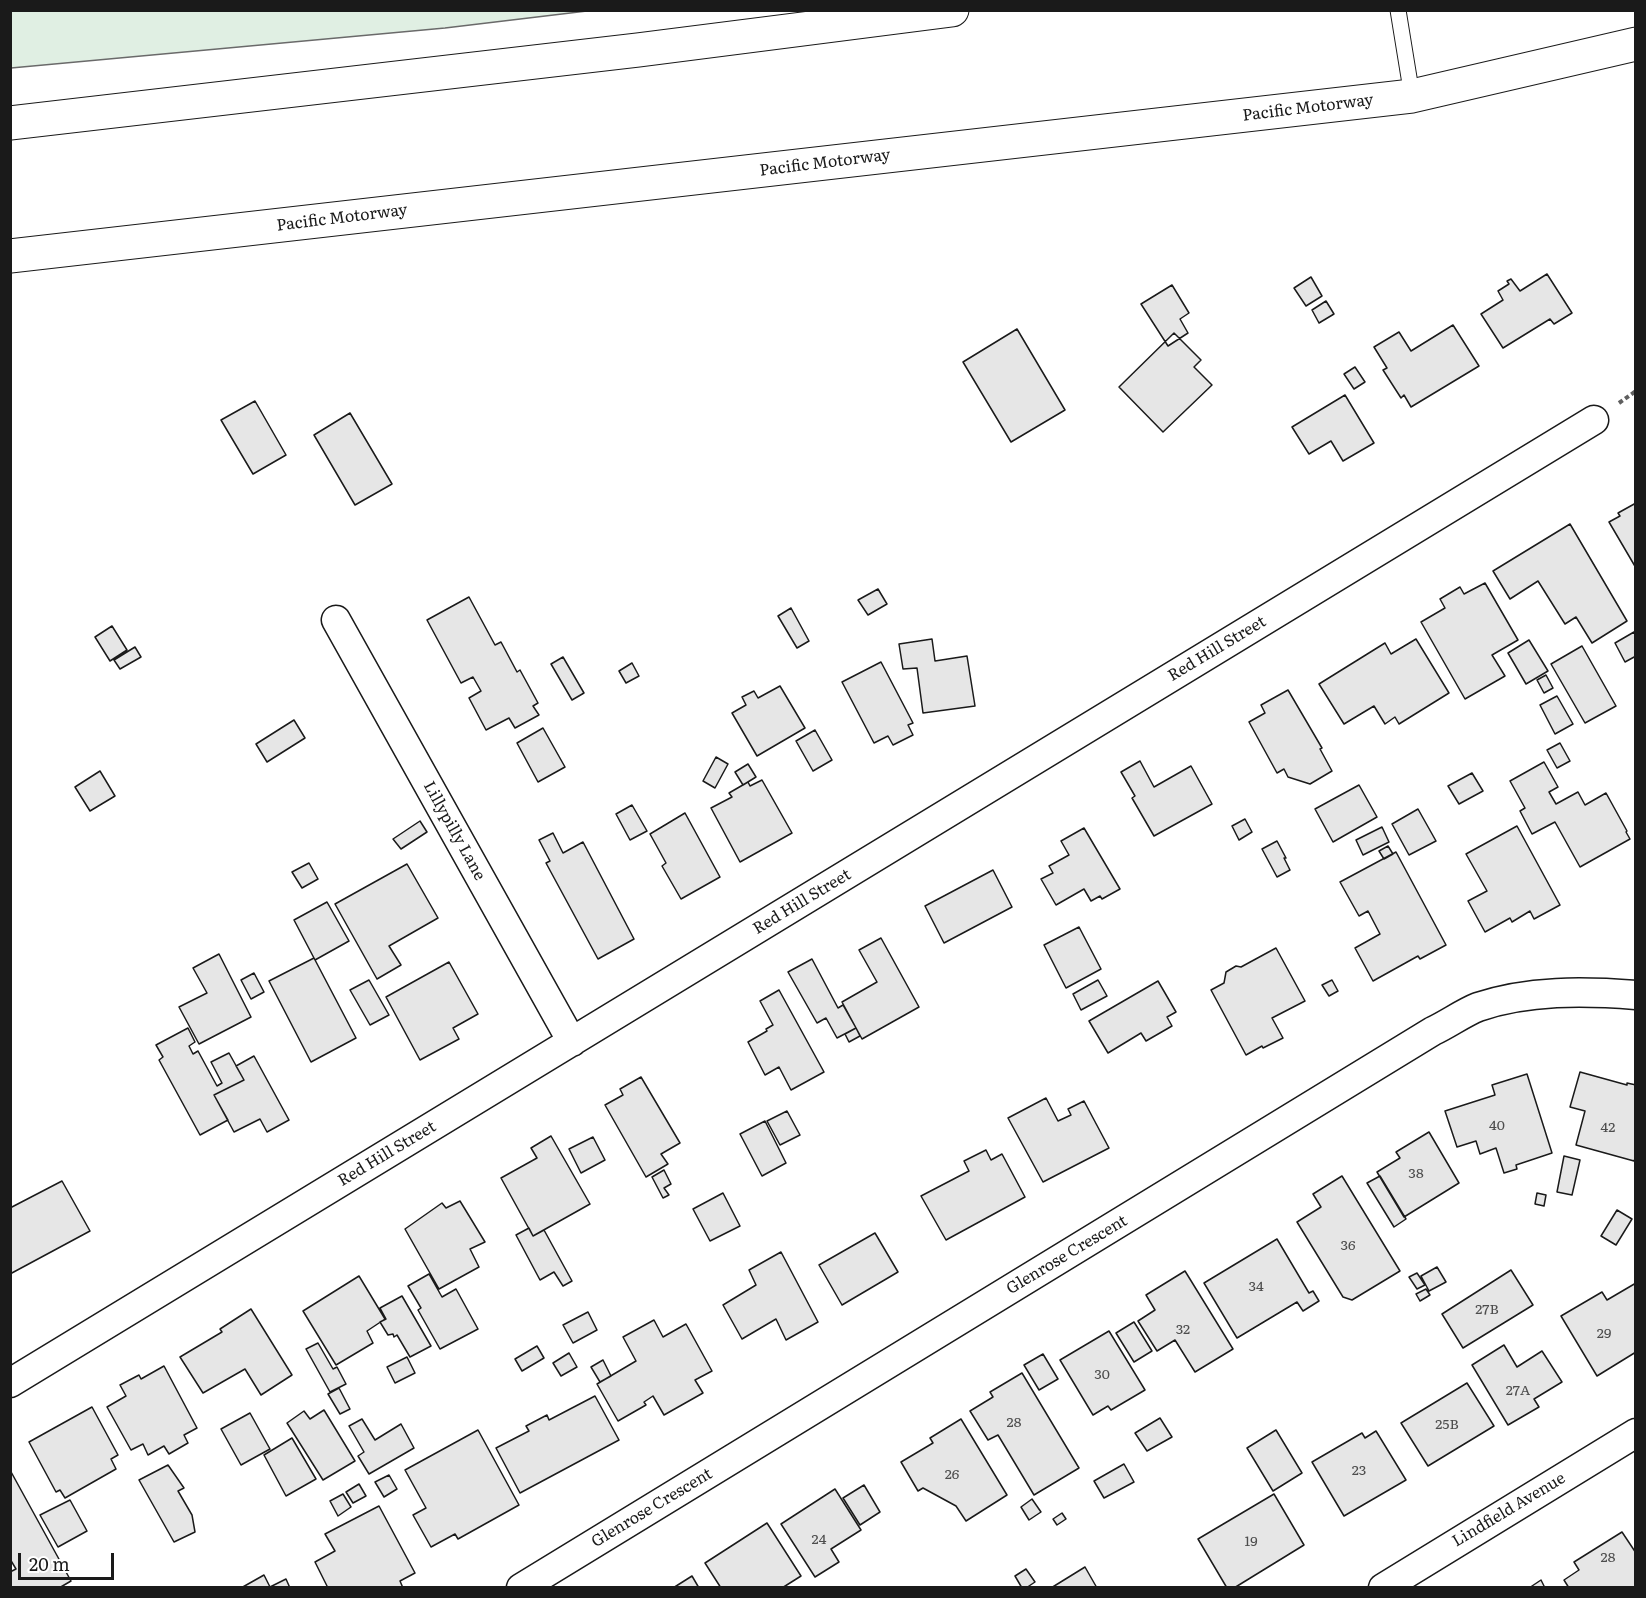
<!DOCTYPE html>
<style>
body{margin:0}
#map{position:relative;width:1646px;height:1598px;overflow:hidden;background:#fff;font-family:Literata,serif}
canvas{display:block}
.frame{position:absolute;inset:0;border:12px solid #1a1a1a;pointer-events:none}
.scale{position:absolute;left:18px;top:1553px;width:96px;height:27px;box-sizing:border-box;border:3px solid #1a1a1a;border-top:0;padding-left:8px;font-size:18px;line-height:21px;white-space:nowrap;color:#1a1a1a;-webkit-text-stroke:4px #fff;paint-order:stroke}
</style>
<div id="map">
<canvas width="1646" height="1598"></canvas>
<div class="frame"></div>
<div class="scale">20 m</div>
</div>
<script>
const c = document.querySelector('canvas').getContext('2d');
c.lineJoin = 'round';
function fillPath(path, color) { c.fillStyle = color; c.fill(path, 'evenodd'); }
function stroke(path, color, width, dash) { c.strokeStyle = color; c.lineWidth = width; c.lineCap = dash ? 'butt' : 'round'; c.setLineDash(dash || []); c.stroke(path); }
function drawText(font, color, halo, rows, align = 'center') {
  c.font = font + ' Literata,serif'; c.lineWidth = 4.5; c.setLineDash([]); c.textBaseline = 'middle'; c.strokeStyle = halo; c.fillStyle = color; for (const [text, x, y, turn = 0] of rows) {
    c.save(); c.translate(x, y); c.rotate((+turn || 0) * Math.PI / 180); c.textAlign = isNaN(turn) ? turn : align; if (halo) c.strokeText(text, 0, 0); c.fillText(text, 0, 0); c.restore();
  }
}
const green = new Path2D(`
 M11,10H587V11L445,28L11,68Z`);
const building = new Path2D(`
 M1547,274L1572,313L1554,324L1550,319L1503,348L1481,314L1503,300L1498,291L1509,284L1507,281L1511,279L1520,291Z
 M1311,277L1322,296L1306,306L1294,288Z
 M1172,285L1189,313L1180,319L1188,333L1168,346L1141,304Z
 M1326,301L1334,314L1319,323L1312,310Z
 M1453,325L1479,366L1411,407L1404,395L1401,398L1383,370L1387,368L1374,347L1399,332L1411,351Z
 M1017,329L1065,410L1011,442L963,362Z
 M1174,333L1201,360L1194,367L1212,385L1163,432L1119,387Z
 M1355,367L1365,382L1354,389L1344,374Z
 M1345,395L1374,443L1343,461L1331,441L1309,454L1292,427Z
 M255,401L286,455L253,474L221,420Z
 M350,413L392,484L355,505L314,435Z
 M1636,503V568L1609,522L1620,516L1618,513Z
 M1570,524L1627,621L1592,643L1576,617L1565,624L1538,581L1510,599L1493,571Z
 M1485,583L1518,640L1492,655L1505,676L1465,699L1421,622L1445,608L1440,599L1460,587L1464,594Z
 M878,589L887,604L868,615L858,600Z
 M469,597L495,645L501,642L517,672L520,670L538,703L533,706L539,715L515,728L509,718L486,730L469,698L481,691L473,677L461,683L427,620Z
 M791,608L809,641L797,648L778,616Z
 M112,626L127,650L110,661L95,637Z
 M1634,632L1636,636V656L1625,662L1615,643Z
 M932,639L935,661L967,656L975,706L923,713L917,668L903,669L899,644Z
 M1416,639L1449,693L1399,724L1395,717L1385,724L1374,706L1344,724L1319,684L1385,643L1391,654Z
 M1529,640L1548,671L1526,684L1508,653Z
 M1582,646L1616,706L1585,723L1551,664Z
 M135,647L141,657L120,669L114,660Z
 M563,657L584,693L572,700L551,664Z
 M881,662L913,723L908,725L913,735L893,745L888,736L874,743L842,682Z
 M632,663L639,676L626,683L619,671Z
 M1546,675L1553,688L1544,693L1537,680Z
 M780,686L805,728L757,756L732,713L746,705L742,697L754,691L758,698Z
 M1288,690L1322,748L1320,749L1332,771L1310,784L1288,777L1284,769L1277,773L1249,722L1265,713L1261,705Z
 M1557,696L1573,724L1555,734L1540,705Z
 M294,720L305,738L267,762L256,744Z
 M543,728L565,767L538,782L517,743Z
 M815,730L832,760L813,771L796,741Z
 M1560,743L1570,761L1557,768L1547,750Z
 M716,757L728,764L715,788L703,781Z
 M1140,761L1154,787L1191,766L1212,804L1154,836L1132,798L1135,796L1121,772Z
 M1544,762L1558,787L1549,792L1556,804L1578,792L1585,805L1606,793L1627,831L1626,832L1630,839L1580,867L1555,822L1532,834L1520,811L1525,808L1510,781Z
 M748,764L756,777L743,785L735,772Z
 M100,771L115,796L90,811L75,787Z
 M1472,773L1483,791L1459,804L1448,786Z
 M762,780L792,833L740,862L711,808L732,797L729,793L748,782L750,786Z
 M1359,785L1377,817L1333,842L1315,809Z
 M632,805L647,831L630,840L616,814Z
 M1418,809L1436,841L1409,855L1392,824Z
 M685,813L720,877L681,899L662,866L666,863L650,834Z
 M1245,819L1252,832L1239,840L1232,826Z
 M420,821L427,832L401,849L393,839Z
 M1517,826L1560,905L1534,919L1530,911L1512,922L1510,918L1485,932L1468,901L1487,891L1466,854Z
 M1382,827L1389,842L1363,855L1356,840Z
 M1084,828L1120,889L1102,899L1100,896L1091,901L1084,889L1056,905L1041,879L1053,873L1049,866L1069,855L1061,841Z
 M553,833L563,853L583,842L634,939L598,959L546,863L550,861L539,840Z
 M1277,841L1286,858H1284L1290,870L1277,877L1262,849Z
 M1388,846L1393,854L1384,859L1379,851Z
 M1396,852L1446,945L1420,959L1418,956L1373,981L1355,948L1380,934L1368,911L1359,916L1340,882Z
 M309,863L318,879L302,888L292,872Z
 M407,864L438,918L389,946L401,965L377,979L335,904Z
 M993,870L1012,907L944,943L925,906Z
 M327,902L349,941L315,960L294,920Z
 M1079,927L1101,969L1066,988L1044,945Z
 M881,938L919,1007L862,1039L842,1002L877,982L859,950Z
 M1276,948L1305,1001L1272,1018L1283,1038L1263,1048L1262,1046L1246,1055L1211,990L1224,983L1226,972L1236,966L1241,967Z
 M219,954L251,1017L199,1044L179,1007L207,993L193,968Z
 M314,958L356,1038L311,1062L269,981Z
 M812,959L838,1008L843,1005L856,1028L837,1038L826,1018L817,1023L788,972Z
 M449,962L478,1014L453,1028L459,1039L420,1060L386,997Z
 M254,973L264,992L251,999L241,980Z
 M369,980L389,1015L370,1025L350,990Z
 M1098,980L1107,996L1081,1010L1073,994Z
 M1332,980L1338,991L1329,996L1322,985Z
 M1158,981L1176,1012L1167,1017L1172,1026L1146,1041L1141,1033L1108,1053L1089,1021Z
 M779,990L824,1072L791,1090L779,1067L765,1075L748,1042L767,1031L766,1029L773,1025L760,1001Z
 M188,1028L195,1042L189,1046L193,1054L198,1051L217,1086L222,1083L211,1062L229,1053L244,1080L214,1095L228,1120L200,1135L159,1060L163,1057L156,1045Z
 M856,1028L860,1036L849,1042L845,1034Z
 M254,1056L289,1120L267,1132L260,1119L234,1132L214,1095L244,1080L236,1066Z
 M1580,1072L1627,1085V1083L1636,1085V1156L1634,1161L1576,1145L1585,1111L1570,1107Z
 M1527,1074L1552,1153L1516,1165L1517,1169L1504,1173L1496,1148L1480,1154L1476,1141L1457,1147L1445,1111L1495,1095L1492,1085Z
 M641,1077L680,1143L661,1154L668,1164L646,1177L605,1105L623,1095L620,1089Z
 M1046,1098L1058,1121L1071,1115L1068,1109L1084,1101L1109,1148L1043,1182L1008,1118Z
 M787,1111L800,1135L780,1145L767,1121Z
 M765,1121L786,1163L762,1176L740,1134Z
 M1429,1132L1459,1183L1404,1217L1377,1172L1400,1158L1396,1152Z
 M551,1136L590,1204L533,1236L501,1178L537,1158L531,1148Z
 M593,1137L605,1160L581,1173L569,1149Z
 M986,1150L991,1160L1002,1154L1025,1197L946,1240L921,1196L969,1171L964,1161Z
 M1564,1156L1580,1160L1572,1195L1557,1192Z
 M664,1170L671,1184L664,1188L669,1195L663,1198L652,1177Z
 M1342,1176L1400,1271L1352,1300L1343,1297L1297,1222L1321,1207L1313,1194Z
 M1380,1176L1406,1219L1394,1227L1367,1183Z
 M62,1181L90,1231L10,1274V1208Z
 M723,1193L740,1226L710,1241L693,1209Z
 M1537,1193L1546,1195L1544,1206L1535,1204Z
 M460,1201L485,1242L470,1249L479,1267L439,1289L405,1229L442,1203L446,1208Z
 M1617,1210L1632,1219L1616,1245L1601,1236Z
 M529,1228L533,1236L544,1230L572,1281L563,1286L554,1272L540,1280L516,1235Z
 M875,1233L898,1272L842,1305L819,1265Z
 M1277,1239L1309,1293L1313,1291L1319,1301L1303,1311L1297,1302L1237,1338L1204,1283Z
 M781,1252L818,1322L786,1340L776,1319L742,1339L723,1305L756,1285L749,1270Z
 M1437,1267L1446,1282L1429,1291L1421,1276Z
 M1511,1270L1533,1305L1463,1348L1442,1314Z
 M1185,1271L1233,1349L1195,1372L1175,1340L1157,1351L1138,1321L1155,1310L1146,1295Z
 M1417,1273L1425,1285L1417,1289L1409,1277Z
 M429,1274L442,1297L456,1289L478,1329L440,1349L418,1310L421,1308L408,1286Z
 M359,1276L385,1319L367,1331L373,1343L336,1365L303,1311Z
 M1636,1283V1352L1597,1376L1561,1316L1602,1292L1607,1300Z
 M1426,1289L1430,1295L1420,1301L1416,1294Z
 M402,1296L431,1346L410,1357L397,1335L394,1337L393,1334L388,1335L380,1322L386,1319L380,1308Z
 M251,1309L292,1375L261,1395L245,1369L203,1393L180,1357L222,1332L220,1329Z
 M588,1312L597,1330L573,1343L563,1325Z
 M654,1320L663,1337L686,1324L712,1371L695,1380L703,1393L664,1415L653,1396L644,1402L646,1405L618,1421L597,1384L636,1361L623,1337Z
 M1134,1322L1152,1351L1134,1362L1116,1333Z
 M1109,1331L1145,1390L1111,1410L1108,1406L1093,1415L1060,1360Z
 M318,1343L333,1369L337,1367L346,1384L330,1392L306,1349Z
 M1504,1345L1517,1367L1542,1351L1562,1382L1534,1399L1539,1407L1508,1425L1472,1365Z
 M537,1346L544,1358L522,1371L515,1359Z
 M569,1353L577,1367L561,1376L553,1363Z
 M1043,1354L1058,1379L1039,1390L1024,1365Z
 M407,1357L415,1373L395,1383L387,1367Z
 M603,1360L611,1376L600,1382L591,1367Z
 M164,1366L197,1428L184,1435L188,1443L169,1454L164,1446L148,1455L143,1444L131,1450L107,1407L126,1396L120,1385L139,1375L141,1379Z
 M1022,1373L1079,1468L1034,1495L998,1435L988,1440L970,1411L993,1397L990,1392Z
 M1467,1383L1494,1426L1428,1466L1401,1423Z
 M339,1388L350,1409L340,1414L328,1394Z
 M595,1396L619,1440L520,1493L496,1448L529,1431L526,1426L547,1415L549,1420Z
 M92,1407L118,1455L111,1459L116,1469L65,1498L60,1490L56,1492L29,1442Z
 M324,1410L355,1461L323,1480L287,1423L304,1411L310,1419Z
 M250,1413L270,1449L241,1465L221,1429Z
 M1160,1418L1172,1437L1147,1451L1135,1433Z
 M362,1419L375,1440L401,1424L414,1448L369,1474L358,1456L364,1452L349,1426Z
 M961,1419L1007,1495L966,1521L956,1506L923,1488L918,1491L901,1462L933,1443L930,1438Z
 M478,1430L519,1505L458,1539L455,1534L431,1547L413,1515L426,1508L405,1470Z
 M1276,1430L1302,1473L1273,1491L1247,1448Z
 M1376,1431L1406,1480L1344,1516L1312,1462L1362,1433L1365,1438Z
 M292,1438L316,1479L286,1496L264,1455Z
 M1124,1464L1134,1482L1104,1498L1094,1481Z
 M168,1465L184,1488L178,1491L192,1515L195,1532L174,1542L139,1480Z
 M10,1470L71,1581L59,1588H10V1572L16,1569L10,1559Z
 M389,1475L397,1489L384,1497L375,1482Z
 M359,1484L366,1496L353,1503L346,1492Z
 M864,1485L880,1512L860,1525L843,1498Z
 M835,1489L861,1530L831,1549L839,1562L815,1577L781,1524Z
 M343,1494L351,1507L338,1516L330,1501Z
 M1274,1494L1304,1545L1234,1588H1227L1198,1539Z
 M1032,1499L1041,1512L1029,1520L1021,1507Z
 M70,1500L87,1531L58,1547L40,1515Z
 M379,1506L415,1573L400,1581L403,1588H328L315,1562L335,1551L325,1534Z
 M1062,1513L1066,1519L1057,1525L1053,1519Z
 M767,1523L801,1576L782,1588H721L705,1563Z
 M1622,1532L1636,1553V1588H1569L1564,1580L1579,1570L1574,1562Z
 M1085,1567L1097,1588H1051Z
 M1026,1569L1035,1582L1026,1588H1022L1015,1576Z
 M264,1575L270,1587L286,1579L290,1588H241Z
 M692,1576L699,1588H673Z
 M1541,1580L1545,1588H1529Z`);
const path = new Path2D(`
 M1619,403L1636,391`);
const lane = new Path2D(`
 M1398,10L1412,96`);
const street = new Path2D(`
 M336,620L572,1042
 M10,1383L1594,420
 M521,1588L1433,1031C1448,1024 1463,1013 1478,1007C1528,990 1584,991 1636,995
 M1383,1588L1636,1433`);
const highway = new Path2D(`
 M10,123L638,50L952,10
 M10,256L1412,96L1636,44`);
const numberNames = [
 ["40",1497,1126],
 ["42",1608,1128],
 ["38",1416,1174],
 ["36",1348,1246],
 ["34",1256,1287],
 ["27B",1487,1310],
 ["32",1183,1330],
 ["29",1604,1334],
 ["30",1102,1375],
 ["27A",1518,1391],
 ["28",1014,1423],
 ["25B",1447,1425],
 ["23",1359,1471],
 ["26",952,1475],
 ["24",819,1540],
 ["19",1251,1542],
 ["28",1608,1558]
];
const streetNames = [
 ["Pacific Motorway",1308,108,-7],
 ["Pacific Motorway",825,163,-7],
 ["Pacific Motorway",342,218,-7],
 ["Red Hill Street",1217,649,-31],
 ["Lillypilly Lane",454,831,61],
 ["Red Hill Street",802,902,-31],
 ["Red Hill Street",387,1154,-31],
 ["Glenrose Crescent",1067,1255,-31],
 ["Glenrose Crescent",652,1508,-31],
 ["Lindfield Avenue",1509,1510,-31]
];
fillPath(green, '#e0efe3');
stroke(green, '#6a6a6a', 1.5);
fillPath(building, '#e6e6e6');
stroke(building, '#1a1a1a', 1.5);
stroke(lane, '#1a1a1a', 17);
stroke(street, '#1a1a1a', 31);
stroke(highway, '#1a1a1a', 35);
stroke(path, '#5f5f5f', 4, [4.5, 3]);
stroke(lane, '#fff', 15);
stroke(street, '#fff', 28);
stroke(highway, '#fff', 33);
drawText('14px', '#4d4d4d', null, numberNames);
drawText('16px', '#1a1a1a', '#fff', streetNames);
</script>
